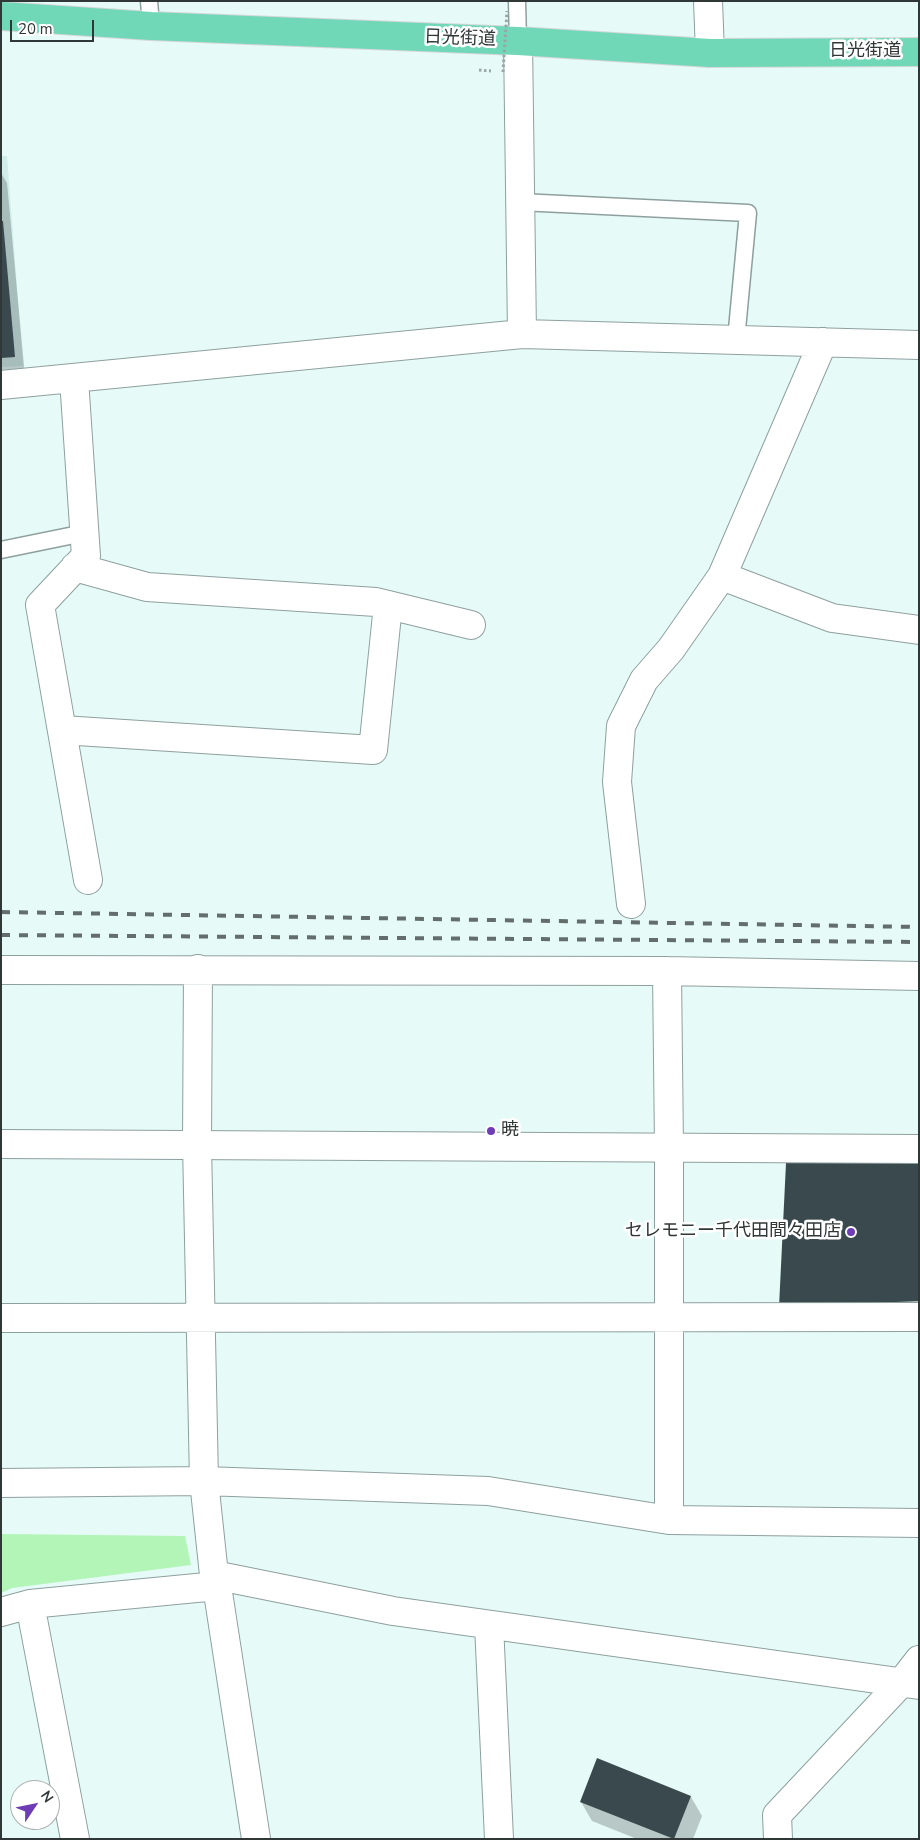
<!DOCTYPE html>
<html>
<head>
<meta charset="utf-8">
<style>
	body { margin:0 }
	#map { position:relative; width:920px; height:1840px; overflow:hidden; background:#e6faf8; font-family:"Nunito Sans",sans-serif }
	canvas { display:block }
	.frame { position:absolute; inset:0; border:2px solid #303837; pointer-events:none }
	.north { position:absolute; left:10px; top:1780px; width:50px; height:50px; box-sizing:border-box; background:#fff; border:1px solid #acafaf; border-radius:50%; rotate:56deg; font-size:14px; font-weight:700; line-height:20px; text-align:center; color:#303837 }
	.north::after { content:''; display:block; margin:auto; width:18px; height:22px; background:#6e3cb4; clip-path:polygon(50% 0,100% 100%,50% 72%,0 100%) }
	.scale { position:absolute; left:10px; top:20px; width:84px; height:22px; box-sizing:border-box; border:2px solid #303837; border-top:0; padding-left:6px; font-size:15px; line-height:18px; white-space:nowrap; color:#303837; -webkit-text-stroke:4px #fff; paint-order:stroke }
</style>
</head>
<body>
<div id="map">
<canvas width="920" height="1840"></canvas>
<div class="frame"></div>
<div class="north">N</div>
<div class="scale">20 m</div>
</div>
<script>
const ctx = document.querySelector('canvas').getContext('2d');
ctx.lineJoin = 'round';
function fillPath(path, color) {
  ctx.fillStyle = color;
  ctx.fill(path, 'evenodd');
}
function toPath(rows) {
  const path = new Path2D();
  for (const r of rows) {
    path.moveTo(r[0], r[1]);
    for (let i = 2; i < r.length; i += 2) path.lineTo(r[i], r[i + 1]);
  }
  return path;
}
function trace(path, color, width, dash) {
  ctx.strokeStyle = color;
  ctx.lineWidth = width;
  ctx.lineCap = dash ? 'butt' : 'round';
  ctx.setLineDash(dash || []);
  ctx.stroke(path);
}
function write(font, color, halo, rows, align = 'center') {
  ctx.font = font + ' "Nunito Sans","Noto Sans JP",sans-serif';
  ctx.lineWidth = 5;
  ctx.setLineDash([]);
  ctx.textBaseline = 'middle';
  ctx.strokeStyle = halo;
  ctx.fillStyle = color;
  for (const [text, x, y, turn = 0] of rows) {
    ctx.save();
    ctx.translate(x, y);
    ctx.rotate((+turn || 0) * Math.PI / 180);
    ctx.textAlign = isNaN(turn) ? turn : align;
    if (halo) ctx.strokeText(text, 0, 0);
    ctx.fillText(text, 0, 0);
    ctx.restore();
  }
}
fillPath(toPath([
	[1,156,7,156,23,366,1,367]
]), '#d1edea');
fillPath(toPath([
	[1,1534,185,1536,191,1565,12,1588,1,1593]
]), '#b2f5b6');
fillPath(toPath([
	[1,173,7,183,25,376,1,378],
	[919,1163,919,1326,795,1331,780,1306],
	[691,1797,702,1816,693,1839,637,1839,592,1821,581,1802]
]), '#0003');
fillPath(toPath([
	[1,221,3,221,15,357,1,358],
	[919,1162,919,1301,779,1307,786,1163],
	[597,1758,691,1796,674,1839,580,1802]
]), '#3a494d');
const service = toPath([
	[149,1,151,26],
	[517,1,518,41],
	[520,202,748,213,736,340],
	[1,550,84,533]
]);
const minor = toPath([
	[708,1,710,53],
	[518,41,522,334],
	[74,379,86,556,40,605,88,880],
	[1,385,522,334,919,345],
	[75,567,147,587,376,602,471,625],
	[722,576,832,618,919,630],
	[62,730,373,750,388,605],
	[631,904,617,782,621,726,644,680,671,649,722,576,823,342],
	[198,969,197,1144,204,1481,214,1575,217,1586,256,1839],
	[1,970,667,971,919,976],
	[667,971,669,1149,669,1520],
	[1,1318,919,1317],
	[1,1483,204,1481,488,1491,669,1520,919,1523],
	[214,1575,393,1611,919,1685],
	[30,1604,75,1839],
	[1,1612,30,1604,217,1586],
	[489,1625,499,1839],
	[778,1839,777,1815,902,1682,919,1660]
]);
const tertiary = toPath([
	[1,1144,919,1149]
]);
const trunk = toPath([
	[1,16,151,26,518,41,710,53,919,52]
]);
trace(service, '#8ea09e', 19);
trace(minor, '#8ea09e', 30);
trace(tertiary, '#8ea09e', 30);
trace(trunk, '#d6d7d7', 30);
trace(toPath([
	[479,70,491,71]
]), '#98a7a6', 3, [2.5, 2.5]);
trace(service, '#fff', 16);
trace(minor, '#fff', 28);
trace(tertiary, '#fff', 28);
trace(trunk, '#70d8b7', 28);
trace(toPath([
	[1,912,919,927],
	[1,935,919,942]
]), '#626d6c', 4, [9, 9]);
trace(toPath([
	[503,72,507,11]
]), '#98a7a6', 3, [2.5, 2.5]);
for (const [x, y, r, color] of [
	[491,1131,5,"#6e3cb4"],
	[851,1232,5,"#6e3cb4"]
]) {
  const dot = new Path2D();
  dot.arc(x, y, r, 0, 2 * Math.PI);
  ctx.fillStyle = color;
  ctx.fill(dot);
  trace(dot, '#fff', 2);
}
write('18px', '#303837', '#fff', [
	["日光街道",460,39,2],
	["日光街道",865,52]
]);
write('18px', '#303837', '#fff', [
	["暁",501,1131],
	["セレモニー千代田間々田店",841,1232,"right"]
], 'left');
</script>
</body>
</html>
